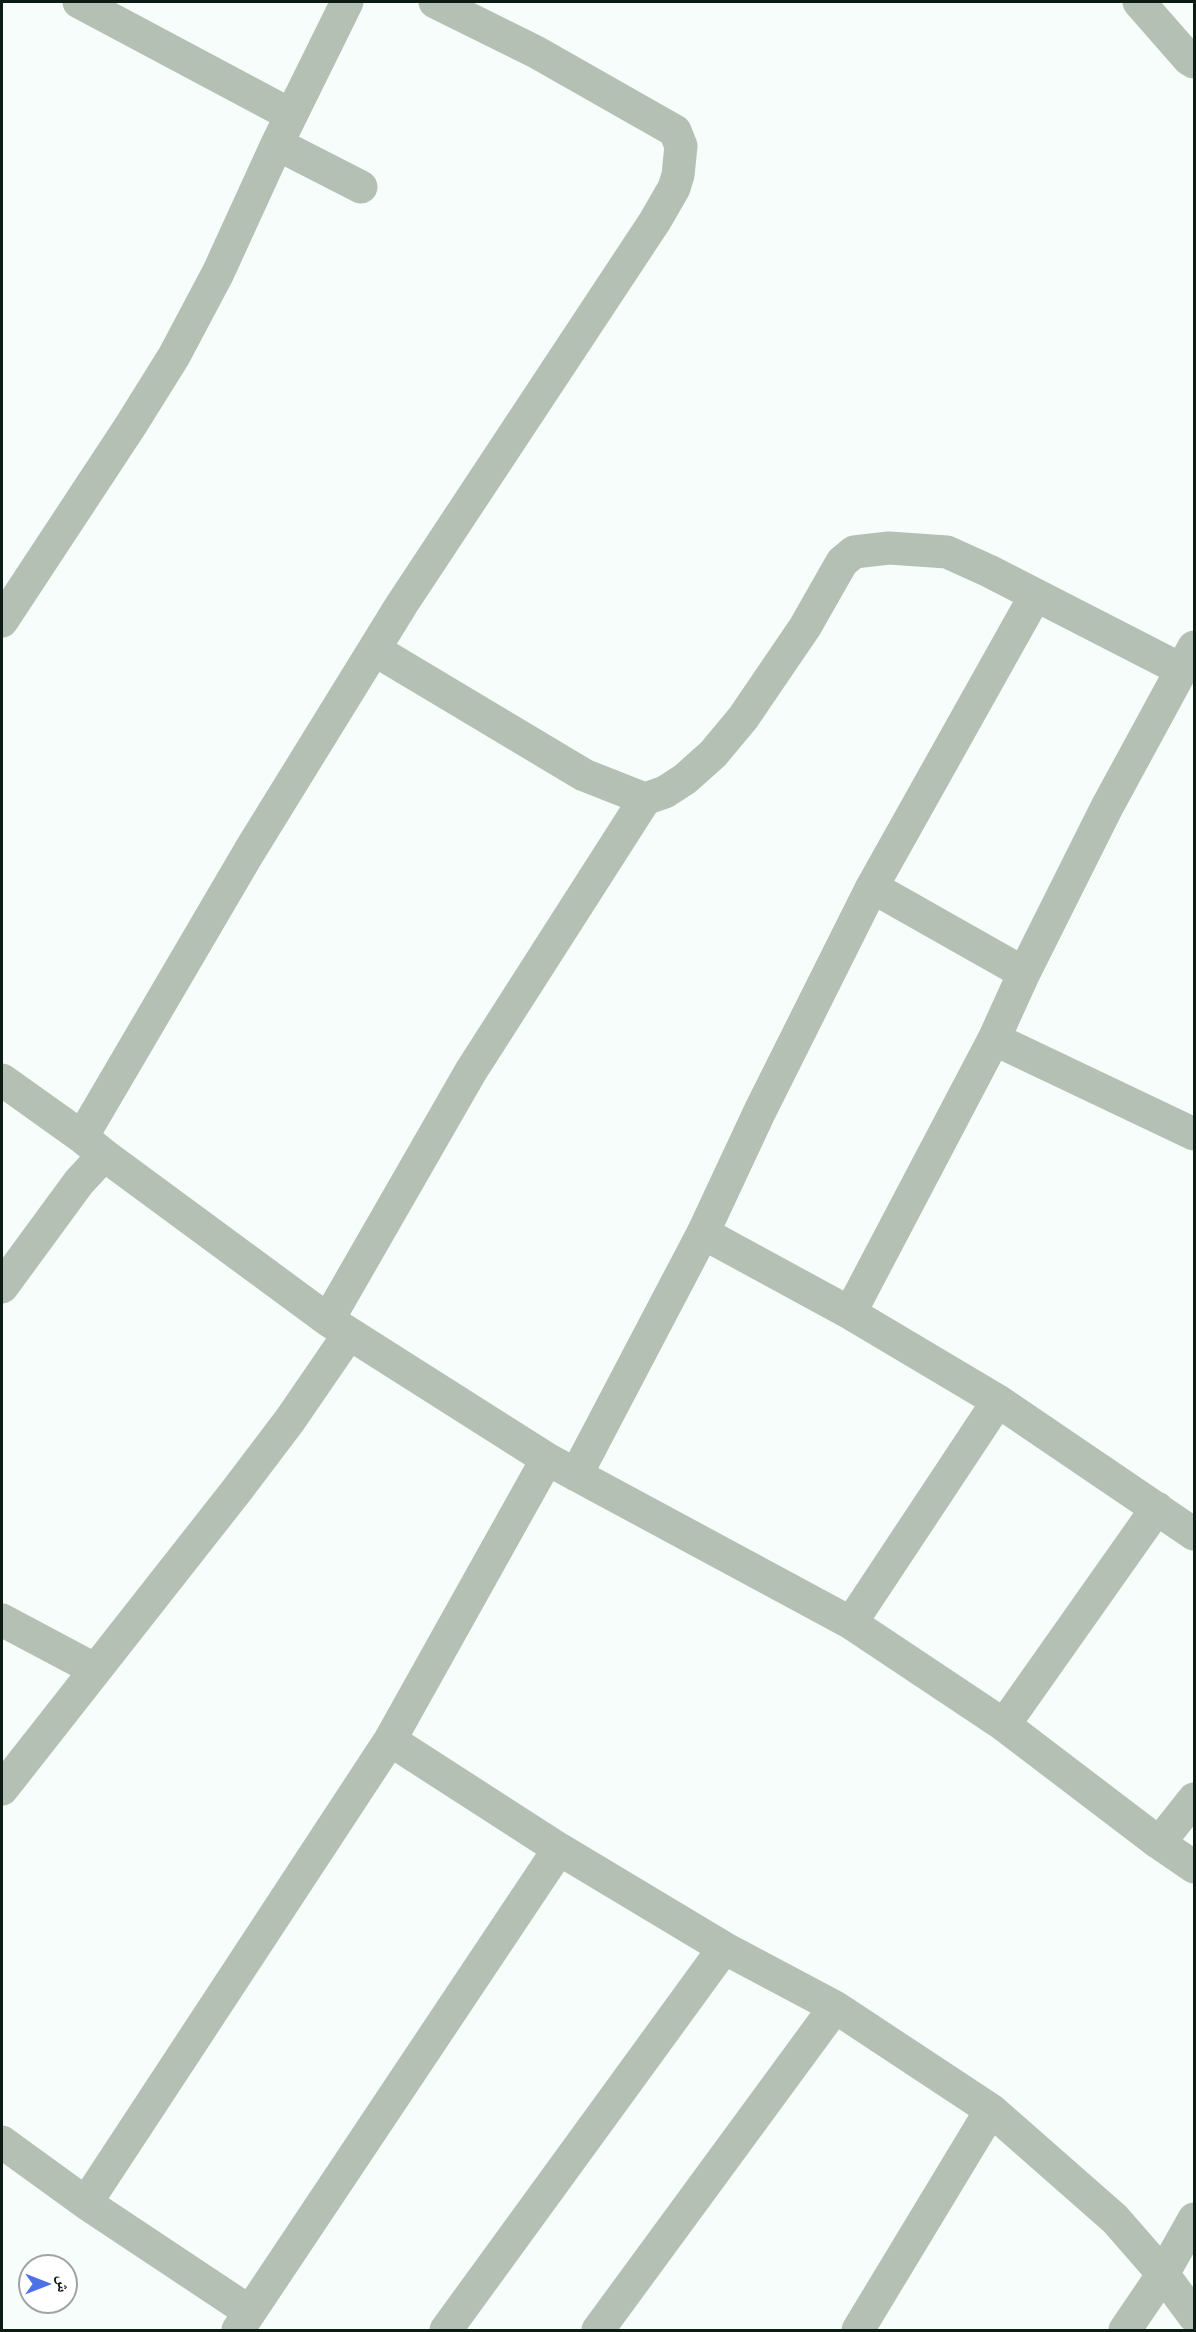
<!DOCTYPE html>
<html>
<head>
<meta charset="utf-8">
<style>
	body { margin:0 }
	#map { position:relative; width:1196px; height:2332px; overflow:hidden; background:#f6fdfa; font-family:Barlow,"Noto Naskh Arabic",sans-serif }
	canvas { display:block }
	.frame { position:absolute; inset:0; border:3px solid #0c1b14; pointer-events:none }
	.north { position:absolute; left:18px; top:2254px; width:60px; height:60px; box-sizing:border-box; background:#fff; border:2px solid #9ea4a1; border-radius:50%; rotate:90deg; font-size:16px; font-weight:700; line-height:24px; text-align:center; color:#0c1b14 }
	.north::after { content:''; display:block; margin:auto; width:21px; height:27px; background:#4d72e6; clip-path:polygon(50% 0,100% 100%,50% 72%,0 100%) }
</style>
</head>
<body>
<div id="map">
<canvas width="1196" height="2332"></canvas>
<div class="frame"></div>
<div class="north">ش</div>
</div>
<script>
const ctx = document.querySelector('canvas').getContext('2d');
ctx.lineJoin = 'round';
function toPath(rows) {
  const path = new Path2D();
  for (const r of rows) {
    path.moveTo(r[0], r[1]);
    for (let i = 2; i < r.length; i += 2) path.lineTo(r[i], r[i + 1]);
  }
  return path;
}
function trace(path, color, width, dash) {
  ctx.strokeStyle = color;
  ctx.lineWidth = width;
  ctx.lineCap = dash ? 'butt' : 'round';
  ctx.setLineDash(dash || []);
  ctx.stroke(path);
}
trace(toPath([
	[79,2,291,115],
	[1139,2,1189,59,1194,62],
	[277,144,361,187],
	[2,621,131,425,174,356,218,273,277,144,347,2],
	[375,650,584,775,645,799,665,792,685,779,713,754,743,718,805,627,842,562,854,552,889,548,947,552,989,571,1182,670],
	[872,887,1024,973],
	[994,1039,1194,1134],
	[2,1080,82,1137,104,1155,328,1320,547,1459,851,1623,1004,1725,1159,1843,1194,1867],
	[82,1137,249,852,402,604,655,221,674,188,678,175,681,146,675,131,536,52,435,2],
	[703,1233,850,1313,998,1401,1194,1534],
	[2,1287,79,1182,104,1155],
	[850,1313,994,1039,1024,973,1107,807,1194,647],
	[328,1320,471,1071,645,799],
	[576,1475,703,1233,760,1111,872,887,1035,596],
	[2,1620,94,1669],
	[851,1623,998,1401],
	[1004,1725,1157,1508],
	[390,1740,559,1849,724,1948,835,2007,991,2110,1115,2219,1163,2274,1194,2316],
	[2,1789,237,1490,290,1420,349,1334],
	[1159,1843,1194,1799],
	[2,2142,86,2203,250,2312],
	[86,2203,390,1740,547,1459],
	[238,2330,559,1849],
	[446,2330,724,1948],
	[598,2330,835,2007],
	[858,2330,991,2110],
	[1125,2330,1163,2274,1194,2219]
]), '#b4c0b4', 33);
</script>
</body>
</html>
